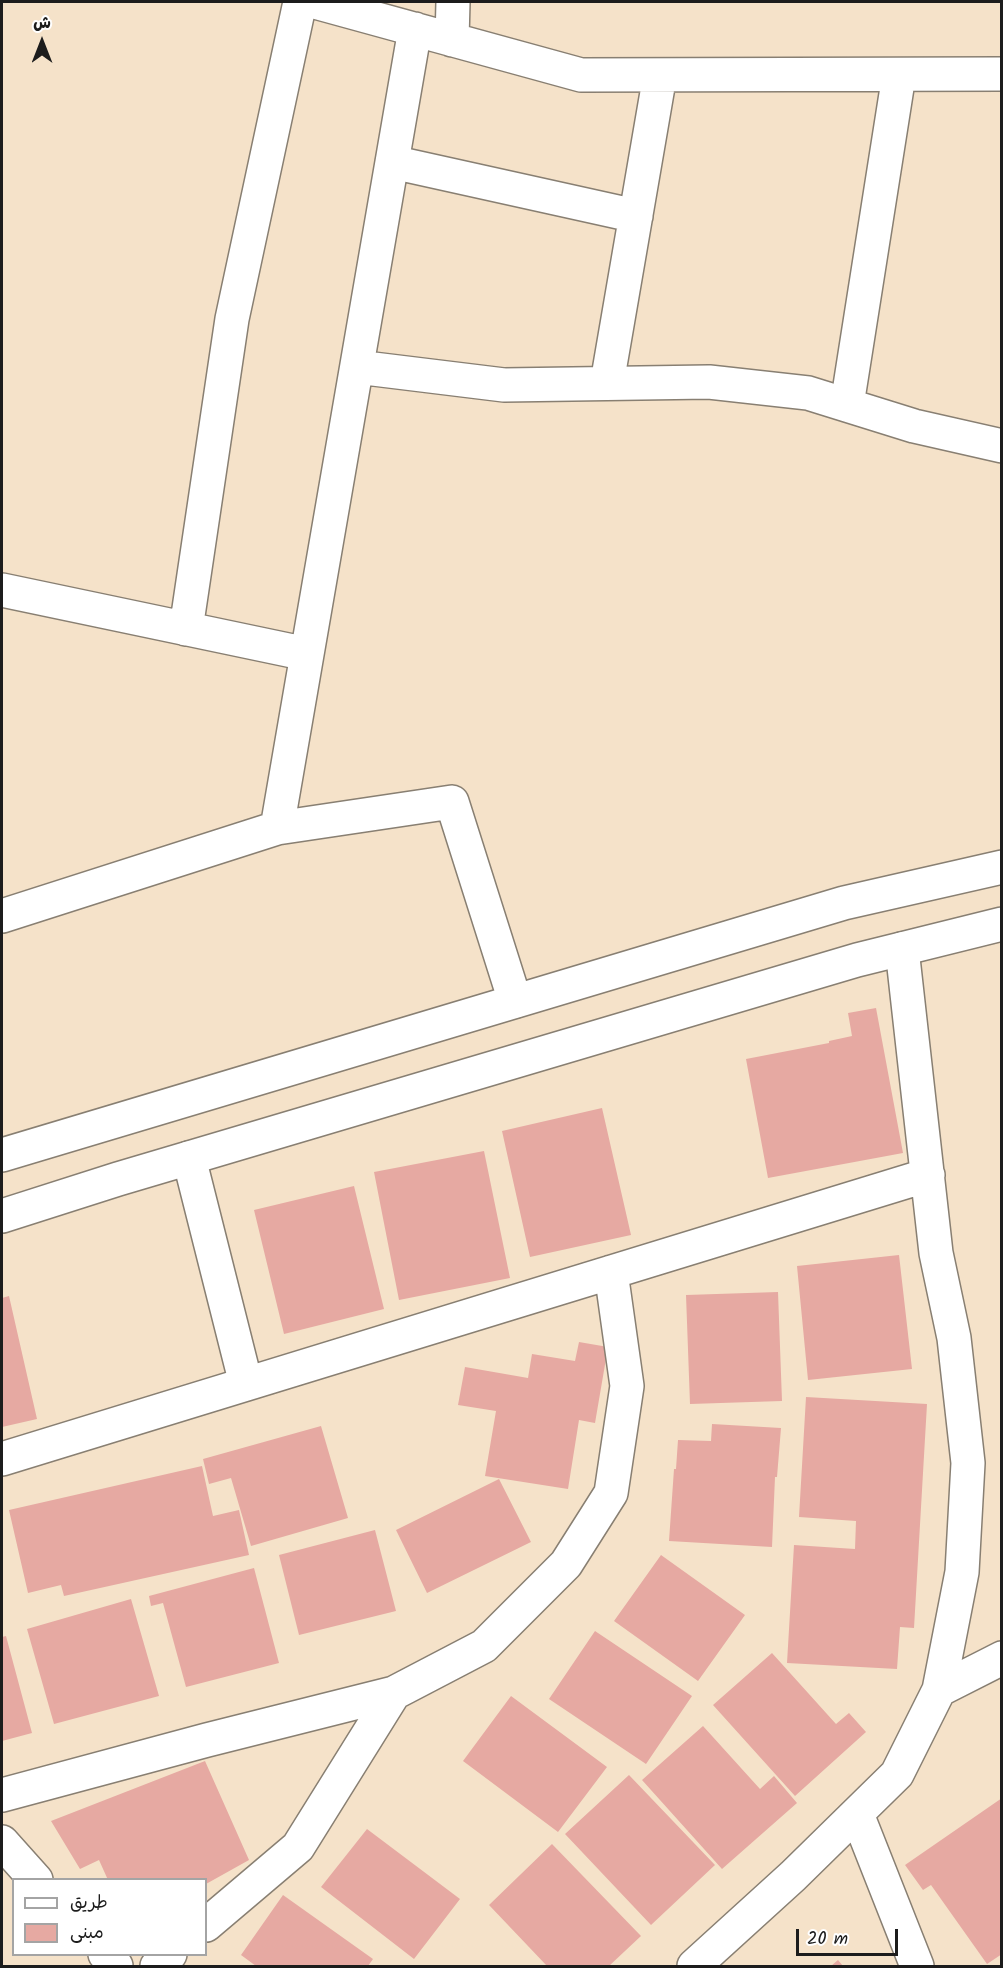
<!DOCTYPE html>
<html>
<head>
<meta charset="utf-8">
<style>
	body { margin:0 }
	#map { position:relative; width:1003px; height:1968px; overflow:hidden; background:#f5e2c9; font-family:Kalam,"Playpen Sans Arabic",sans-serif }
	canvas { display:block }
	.frame { position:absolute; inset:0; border:3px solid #1c1c1c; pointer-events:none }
	.legend { position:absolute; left:12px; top:1878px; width:195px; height:78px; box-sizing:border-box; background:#fff; border:2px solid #a4a4a4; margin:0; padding:8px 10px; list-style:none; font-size:18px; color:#1c1c1c }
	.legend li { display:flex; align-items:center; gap:12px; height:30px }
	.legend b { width:30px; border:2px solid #a4a4a4 }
	.north { position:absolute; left:12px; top:12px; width:60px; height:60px; -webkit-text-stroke:4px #fff; paint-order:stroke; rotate:0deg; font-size:16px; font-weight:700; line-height:24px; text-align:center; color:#1c1c1c }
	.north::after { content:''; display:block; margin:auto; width:21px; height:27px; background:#1c1c1c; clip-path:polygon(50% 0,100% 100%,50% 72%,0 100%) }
	.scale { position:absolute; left:796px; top:1929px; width:102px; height:27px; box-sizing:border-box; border:3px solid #1c1c1c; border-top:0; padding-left:8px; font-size:18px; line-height:21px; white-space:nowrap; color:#1c1c1c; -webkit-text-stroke:4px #fff; paint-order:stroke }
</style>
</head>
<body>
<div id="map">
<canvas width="1003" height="1968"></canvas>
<div class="frame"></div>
<ul class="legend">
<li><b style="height:8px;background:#fff"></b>طريق</li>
<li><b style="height:16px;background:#e6a9a2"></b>مبنى</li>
</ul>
<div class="north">ش</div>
<div class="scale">20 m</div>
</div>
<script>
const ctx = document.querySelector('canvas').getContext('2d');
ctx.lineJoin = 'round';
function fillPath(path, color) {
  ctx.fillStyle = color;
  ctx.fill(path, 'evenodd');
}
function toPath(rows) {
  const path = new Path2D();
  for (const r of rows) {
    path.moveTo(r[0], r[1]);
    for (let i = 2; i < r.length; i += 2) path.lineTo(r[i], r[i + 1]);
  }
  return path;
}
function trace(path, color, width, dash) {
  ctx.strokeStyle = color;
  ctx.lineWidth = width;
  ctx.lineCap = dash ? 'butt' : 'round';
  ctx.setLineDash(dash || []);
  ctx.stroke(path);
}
fillPath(toPath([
	[876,1008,903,1153,768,1178,746,1059,829,1043,829,1041,852,1036,848,1013],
	[602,1108,631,1235,530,1257,502,1131],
	[484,1151,510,1278,399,1300,374,1172],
	[354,1186,384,1309,284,1334,254,1210],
	[899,1255,912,1369,808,1380,797,1266],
	[778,1292,782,1401,690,1404,686,1295],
	[9,1296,37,1419,2,1427,2,1298],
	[579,1342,608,1347,595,1423,579,1420,568,1489,485,1476,496,1411,458,1405,465,1367,528,1378,532,1354,575,1361],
	[806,1397,927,1404,914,1628,900,1627,897,1669,787,1663,794,1545,855,1549,856,1521,799,1517],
	[712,1424,781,1428,777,1477,775,1477,772,1547,669,1541,674,1469,676,1469,678,1440,711,1441],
	[321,1426,348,1518,251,1546,231,1478,209,1484,203,1459],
	[202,1466,213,1516,239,1510,249,1555,64,1596,61,1585,28,1593,9,1510],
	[499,1479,531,1542,427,1593,396,1530],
	[375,1530,396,1611,299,1635,279,1555],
	[661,1555,745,1615,698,1681,614,1621],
	[254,1568,279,1663,186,1687,163,1603,151,1606,149,1596],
	[131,1599,159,1696,54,1724,27,1629],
	[595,1631,692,1696,646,1764,549,1699],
	[6,1636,32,1733,2,1741,2,1637],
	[772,1653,836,1724,849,1713,866,1732,795,1796,713,1705],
	[511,1696,607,1767,558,1832,463,1761],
	[703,1726,760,1789,774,1776,797,1803,722,1869,642,1780],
	[205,1761,249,1860,206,1884,206,1880,108,1880,99,1860,80,1869,51,1821],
	[629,1775,715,1865,651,1925,565,1834],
	[1002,1798,1002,1954,987,1964,931,1885,923,1890,905,1865],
	[367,1829,460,1899,414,1959,321,1887],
	[552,1844,641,1936,609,1966,547,1966,489,1905],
	[283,1895,373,1959,368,1966,256,1966,241,1955],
	[838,1960,843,1966,831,1966]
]), '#e6a9a2');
const minor = toPath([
	[315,2,581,75,1002,74],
	[452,40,453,2],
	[392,162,636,216],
	[357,367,504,385,709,382,808,393,914,426,1002,446],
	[607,383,660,75],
	[847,405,899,75],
	[2,590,307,654],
	[186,629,232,319,300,2],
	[277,828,415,29],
	[2,916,277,828,452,802,515,1001],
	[189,1158,246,1384],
	[2,1459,928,1175],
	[939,1690,1002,1658],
	[2,1795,207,1740,394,1693,484,1646,566,1564,611,1493,627,1386,611,1272],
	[857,1814,917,1966],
	[2,1842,36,1880],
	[206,1925,298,1847,394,1693],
	[105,1954,116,1966],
	[157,1966,170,1954],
	[694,1966,793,1876,897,1774,939,1690,962,1572,968,1463,954,1338,936,1253,902,949]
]);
const major = toPath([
	[2,1155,844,903,1002,867],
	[2,1216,118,1179,857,960,1002,924]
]);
trace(minor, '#887f72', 36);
trace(major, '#887f72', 36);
trace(minor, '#fff', 33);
trace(major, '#fff', 33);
</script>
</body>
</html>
